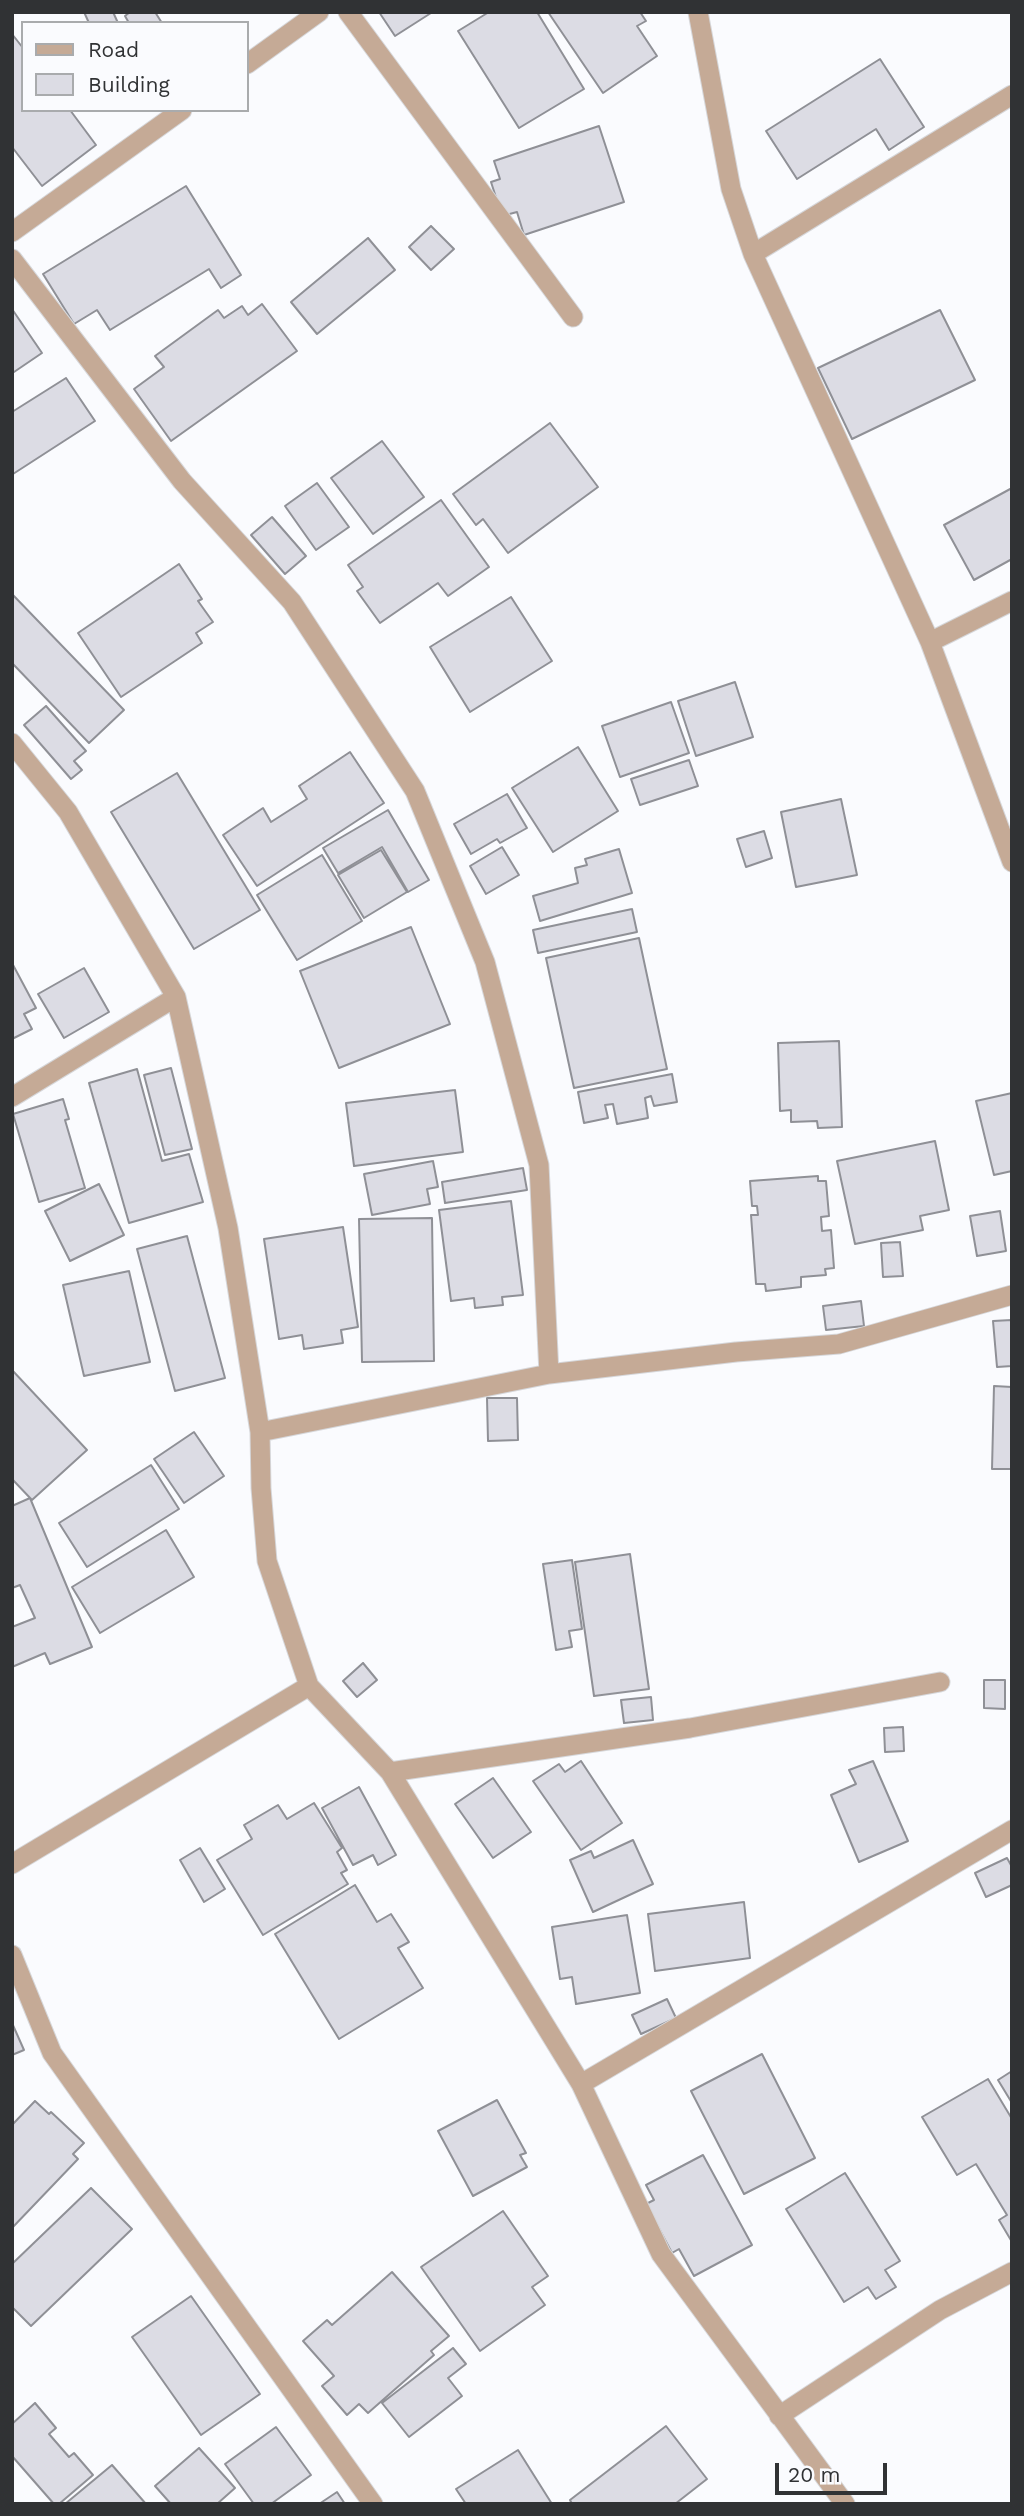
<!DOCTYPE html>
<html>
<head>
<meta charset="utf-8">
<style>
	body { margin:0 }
	#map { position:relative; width:1024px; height:2516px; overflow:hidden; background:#fafbfe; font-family:"Work Sans",sans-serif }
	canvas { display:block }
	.frame { position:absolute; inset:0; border:14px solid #303234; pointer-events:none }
	.legend { position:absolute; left:21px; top:21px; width:228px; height:91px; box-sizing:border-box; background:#fafbfe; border:2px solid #a9abad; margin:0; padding:9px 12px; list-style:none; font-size:21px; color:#303234 }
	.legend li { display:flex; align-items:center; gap:14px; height:35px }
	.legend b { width:35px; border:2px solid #a9abad }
	.scale { position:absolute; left:775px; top:2463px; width:112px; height:32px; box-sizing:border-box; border:4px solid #303234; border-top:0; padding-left:9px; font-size:21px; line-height:24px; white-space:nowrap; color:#303234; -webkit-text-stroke:5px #fafbfe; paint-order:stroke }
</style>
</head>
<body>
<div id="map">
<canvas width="1024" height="2516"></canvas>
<div class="frame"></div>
<ul class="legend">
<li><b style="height:9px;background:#c5aa96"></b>Road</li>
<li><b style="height:19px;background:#dcdce4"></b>Building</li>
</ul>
<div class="scale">20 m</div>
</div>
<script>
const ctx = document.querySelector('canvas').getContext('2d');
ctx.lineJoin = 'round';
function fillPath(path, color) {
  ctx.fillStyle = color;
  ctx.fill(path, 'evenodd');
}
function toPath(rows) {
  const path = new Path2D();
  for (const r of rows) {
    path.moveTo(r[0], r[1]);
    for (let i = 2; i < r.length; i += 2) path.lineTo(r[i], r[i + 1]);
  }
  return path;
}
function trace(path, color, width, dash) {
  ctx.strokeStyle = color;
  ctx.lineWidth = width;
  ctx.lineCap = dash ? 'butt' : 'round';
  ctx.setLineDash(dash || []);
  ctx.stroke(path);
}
const building = toPath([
	[84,12,113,12,118,23,89,23,84,12],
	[130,12,155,12,162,23,129,23,125,16,130,12],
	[379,12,431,12,431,13,395,36,379,12],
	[489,12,537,12,584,89,519,128,458,31,489,12],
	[548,12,640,12,646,21,637,26,657,56,603,93,548,12],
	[12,34,23,48,23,110,70,110,96,145,42,186,12,147,12,34],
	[880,59,924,127,889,150,876,129,797,179,766,131,880,59],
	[599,126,624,202,524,235,517,212,502,216,491,182,500,179,494,161,599,126],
	[186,186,241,275,221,288,209,269,110,330,97,310,74,324,43,274,186,186],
	[431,226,454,249,431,270,409,247,431,226],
	[368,238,395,270,317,334,291,302,368,238],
	[262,304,297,351,171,441,134,389,164,367,155,356,218,310,224,318,242,306,248,315,262,304],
	[12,309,42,353,14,372,12,370,12,309],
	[940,310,975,380,852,439,818,368,940,310],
	[66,378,95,421,13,474,12,412,66,378],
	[550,423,598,487,508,553,483,519,476,525,453,494,550,423],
	[382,441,424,497,373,534,331,478,382,441],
	[317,483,349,527,316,550,285,506,317,483],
	[1012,488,1012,559,974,580,944,525,1012,488],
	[441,500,489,567,448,596,438,583,380,623,357,591,363,587,348,565,441,500],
	[272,517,306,556,285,574,251,535,272,517],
	[179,564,202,599,198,601,213,622,196,633,202,643,121,697,78,633,179,564],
	[12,594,124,710,89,743,12,663,12,594],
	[511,597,552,661,470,712,430,647,511,597],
	[735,682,753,737,696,756,678,701,735,682],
	[671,702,689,753,620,777,602,726,671,702],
	[46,706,86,751,74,761,82,770,71,779,24,725,46,706],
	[578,747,618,811,553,852,512,788,578,747],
	[350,752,384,803,257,886,223,835,263,808,271,822,307,799,299,786,350,752],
	[689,760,698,786,640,805,631,779,689,760],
	[177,773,260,910,194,949,111,812,177,773],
	[507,794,527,828,500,843,497,839,471,854,454,824,507,794],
	[841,799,857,875,796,887,781,812,841,799],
	[388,810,429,880,408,892,382,847,338,873,323,848,388,810],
	[764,831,772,858,746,867,737,839,764,831],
	[502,847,519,875,486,894,470,866,502,847],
	[619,849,632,893,540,921,533,896,578,883,575,868,587,865,585,859,619,849],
	[381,850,407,892,364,918,338,875,381,850],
	[322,855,362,921,297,960,257,895,322,855],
	[632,909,637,932,538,953,533,930,632,909],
	[411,927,450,1024,339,1068,300,971,411,927],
	[639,938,667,1069,574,1088,546,958,639,938],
	[12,963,36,1008,24,1014,32,1029,12,1039,12,963],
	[84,968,109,1012,64,1038,38,994,84,968],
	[839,1041,842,1127,818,1128,817,1121,791,1122,791,1110,780,1111,778,1043,839,1041],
	[171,1068,192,1149,165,1155,144,1075,171,1068],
	[137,1069,162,1161,189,1154,203,1202,129,1223,89,1083,137,1069],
	[672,1074,677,1102,654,1106,651,1096,645,1098,648,1118,617,1124,613,1104,605,1105,608,1118,584,1123,578,1092,672,1074],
	[455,1090,463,1152,354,1166,346,1103,455,1090],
	[1012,1093,1012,1171,994,1175,976,1101,1012,1093],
	[63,1099,69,1119,65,1120,85,1188,39,1202,13,1114,63,1099],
	[935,1141,949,1210,920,1216,923,1230,855,1244,837,1161,935,1141],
	[433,1161,438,1187,427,1189,430,1204,372,1215,364,1174,433,1161],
	[523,1168,527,1190,445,1203,442,1182,523,1168],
	[818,1176,818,1181,826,1181,829,1216,821,1217,822,1231,831,1230,834,1268,825,1269,826,1275,801,1277,801,1287,766,1291,765,1284,756,1284,751,1215,758,1215,757,1206,752,1206,750,1181,818,1176],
	[99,1184,124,1235,70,1261,45,1211,99,1184],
	[511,1201,523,1295,502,1297,503,1305,475,1308,474,1298,451,1301,439,1210,511,1201],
	[1000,1211,1006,1251,977,1256,970,1216,1000,1211],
	[432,1218,434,1361,362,1362,359,1219,432,1218],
	[343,1227,358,1327,341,1330,343,1343,304,1349,302,1335,279,1339,264,1239,343,1227],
	[187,1236,225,1378,175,1391,137,1249,187,1236],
	[900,1242,903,1276,883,1277,881,1243,900,1242],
	[129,1271,150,1362,84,1376,63,1285,129,1271],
	[861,1301,864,1326,826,1330,823,1306,861,1301],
	[1012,1320,1012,1366,997,1367,993,1321,1012,1320],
	[12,1370,87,1450,32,1500,12,1479,12,1370],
	[994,1386,1012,1387,1012,1469,992,1469,994,1386],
	[487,1398,517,1398,518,1440,488,1441,487,1398],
	[194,1432,224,1476,184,1503,154,1459,194,1432],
	[151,1465,179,1509,87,1567,59,1523,151,1465],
	[30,1498,92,1647,50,1664,45,1653,12,1667,12,1627,35,1618,20,1585,12,1588,12,1506,30,1498],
	[166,1530,194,1577,100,1633,72,1587,166,1530],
	[630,1554,649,1689,594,1696,575,1562,630,1554],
	[572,1560,582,1629,569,1631,572,1647,556,1650,543,1564,572,1560],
	[363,1663,377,1680,357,1697,343,1681,363,1663],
	[984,1680,1005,1680,1005,1709,984,1708,984,1680],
	[651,1697,653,1720,624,1723,621,1700,651,1697],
	[903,1727,904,1751,885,1752,884,1728,903,1727],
	[581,1761,622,1823,581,1850,533,1781,559,1764,565,1772,581,1761],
	[873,1761,908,1841,859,1862,831,1795,856,1784,849,1770,873,1761],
	[493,1778,531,1832,493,1858,455,1804,493,1778],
	[359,1787,396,1855,378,1865,373,1855,353,1865,322,1808,359,1787],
	[314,1803,342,1848,337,1852,347,1870,341,1873,348,1884,263,1935,217,1860,252,1839,244,1825,278,1805,287,1819,314,1803],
	[633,1840,653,1884,593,1912,570,1860,591,1851,594,1858,633,1840],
	[200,1848,225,1889,204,1902,180,1860,200,1848],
	[1007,1858,1012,1867,1012,1885,986,1897,975,1873,1007,1858],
	[355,1885,377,1922,391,1914,409,1942,398,1948,423,1988,339,2039,275,1934,355,1885],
	[744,1902,750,1958,655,1971,648,1914,744,1902],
	[627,1915,640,1993,576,2004,572,1977,560,1979,552,1927,627,1915],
	[667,1999,676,2018,641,2034,632,2015,667,1999],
	[12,2023,24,2050,12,2055,12,2023],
	[762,2054,815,2158,744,2194,691,2091,762,2054],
	[1012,2071,1012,2103,998,2080,1012,2071],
	[988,2079,1012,2119,1012,2242,999,2220,1007,2215,976,2164,957,2175,922,2117,988,2079],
	[497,2100,526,2153,520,2155,527,2167,473,2196,438,2131,497,2100],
	[35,2101,49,2114,51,2112,84,2143,73,2154,78,2159,12,2228,12,2125,35,2101],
	[703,2155,752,2245,694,2276,679,2249,672,2253,646,2204,654,2200,646,2185,703,2155],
	[845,2173,900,2261,885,2270,896,2287,876,2299,868,2287,844,2302,786,2209,845,2173],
	[91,2188,132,2229,31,2326,12,2307,12,2264,91,2188],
	[503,2211,548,2276,532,2287,545,2305,480,2351,421,2267,503,2211],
	[392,2272,449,2336,431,2351,434,2355,368,2413,359,2404,347,2415,322,2386,334,2376,303,2341,327,2320,332,2325,392,2272],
	[191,2296,260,2394,201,2435,132,2337,191,2296],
	[453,2348,466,2364,448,2378,462,2396,409,2437,382,2403,453,2348],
	[35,2403,56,2428,49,2434,69,2457,74,2453,93,2475,59,2504,54,2504,12,2456,12,2424,35,2403],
	[666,2426,707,2479,675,2504,572,2504,570,2500,666,2426],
	[276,2427,311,2475,271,2504,254,2504,225,2464,276,2427],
	[199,2448,235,2488,217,2504,171,2504,155,2486,199,2448],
	[518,2450,552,2504,466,2504,456,2489,518,2450],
	[112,2465,146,2504,65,2504,112,2465],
	[337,2492,345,2504,319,2504,337,2492]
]);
fillPath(building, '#dcdce4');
trace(building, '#8f9096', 2);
const minor = toPath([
	[348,12,573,317],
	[698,12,731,189,753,254,930,642,1012,862],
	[247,64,319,12],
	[12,232,182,110],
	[753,254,1012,95],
	[12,259,182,481,292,602,415,791,485,962,539,1165,549,1374],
	[930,642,1012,601],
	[12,743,68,812,176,997,228,1228,260,1432,261,1488,267,1561,309,1686,390,1772,581,2084,661,2254,845,2504],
	[12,1097,176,997],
	[260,1432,549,1374,736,1352,839,1344,1012,1295],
	[390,1772,690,1728,940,1682],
	[12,1864,309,1686],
	[12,1955,52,2053,373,2504],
	[581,2084,1012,1830],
	[779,2416,940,2310,1012,2272]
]);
trace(minor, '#d6d7da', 21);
trace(minor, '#c5aa96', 19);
</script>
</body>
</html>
